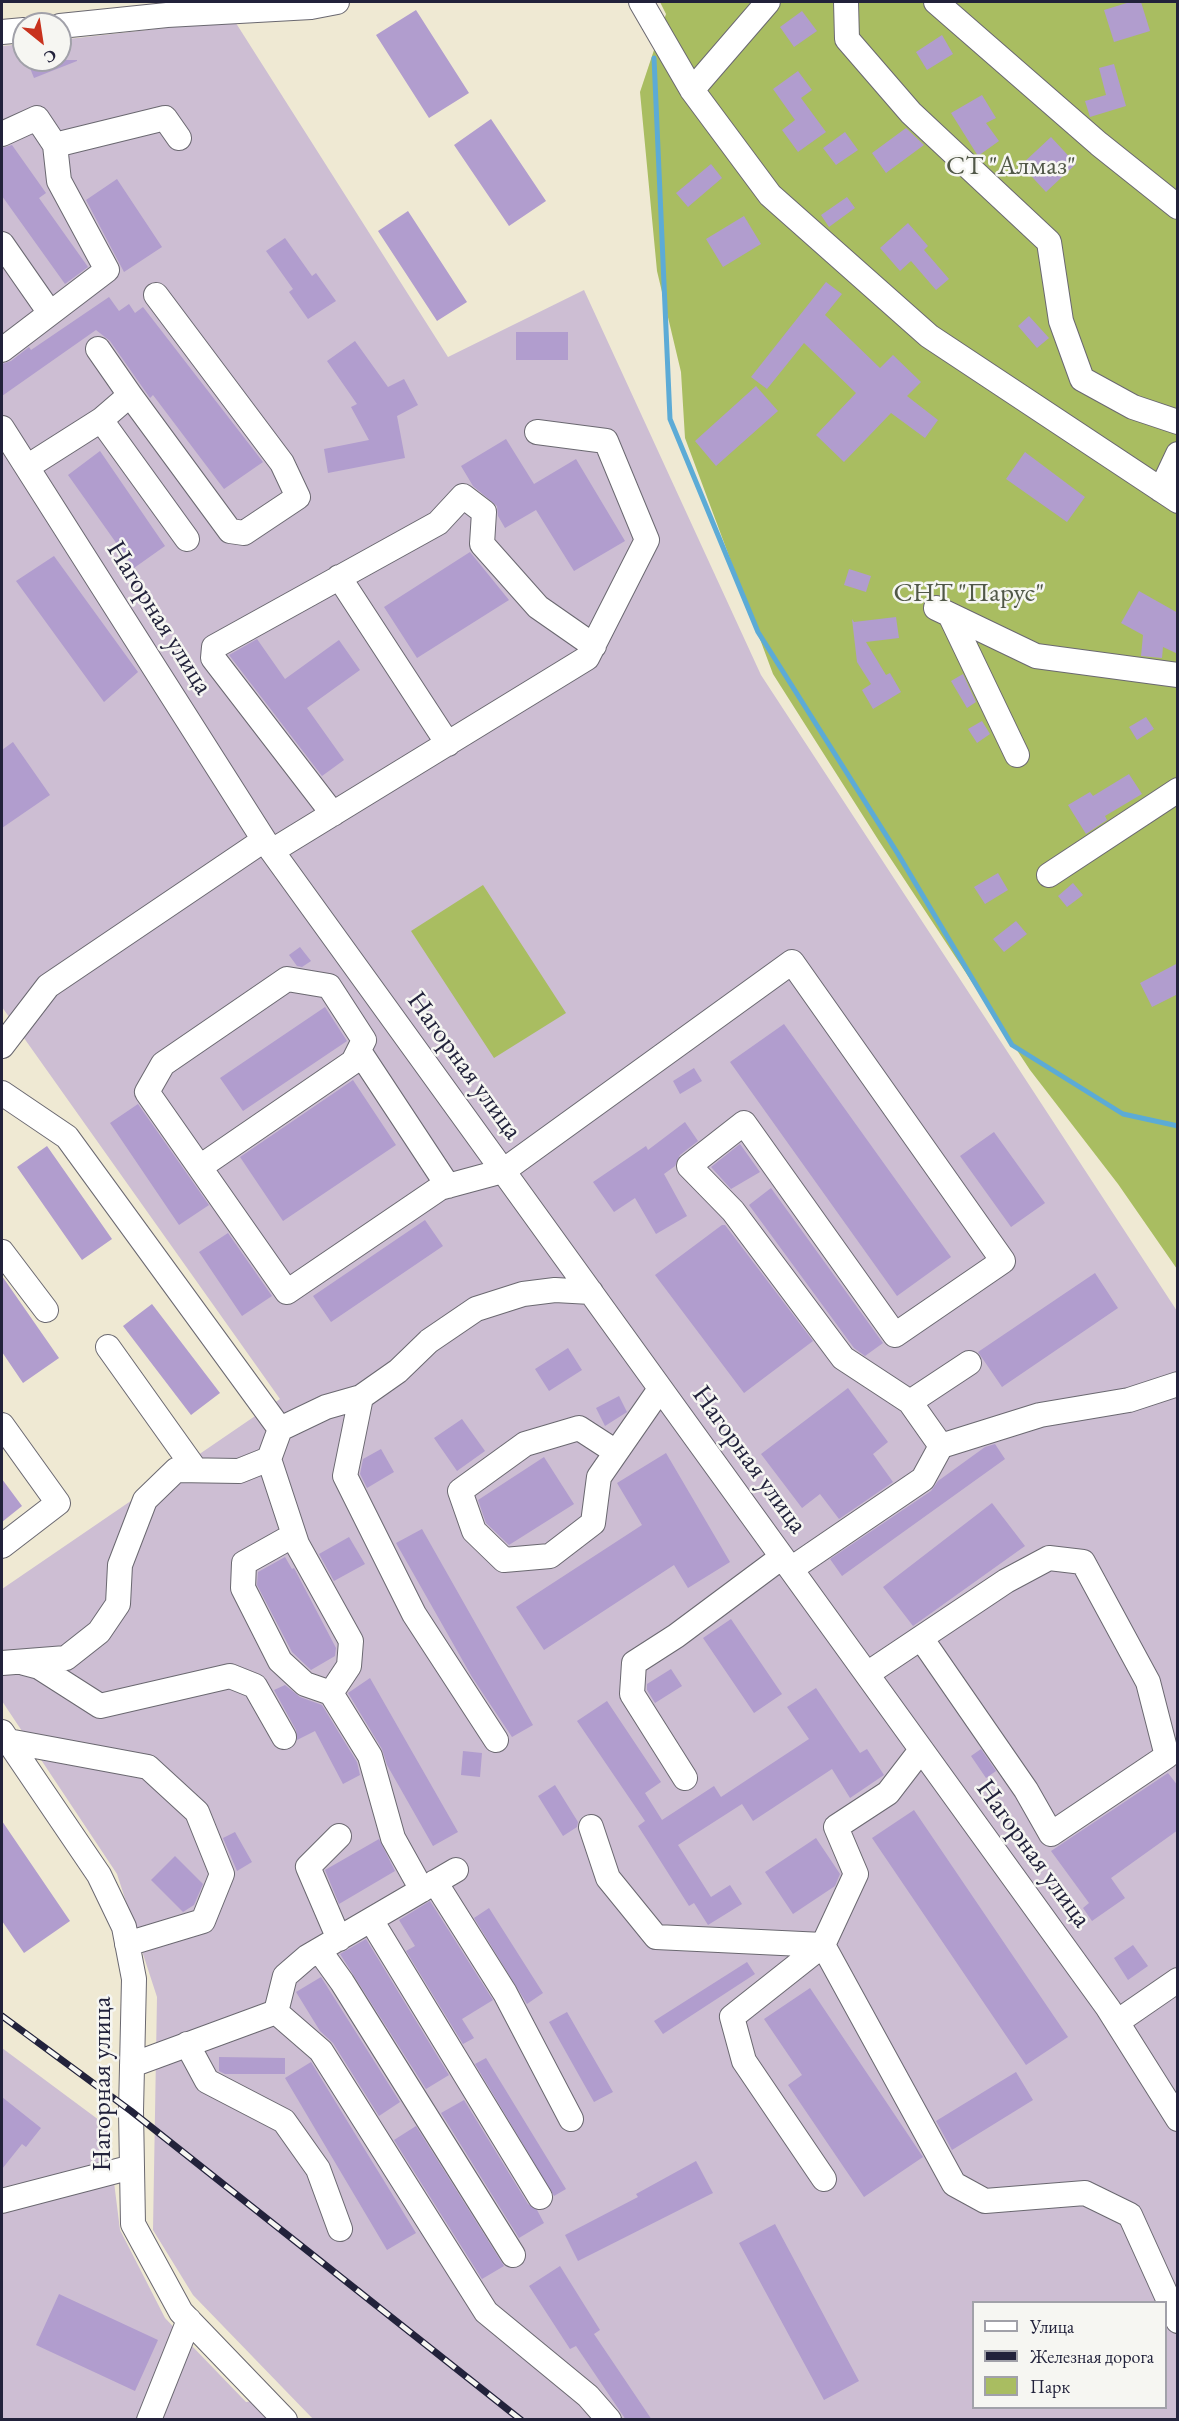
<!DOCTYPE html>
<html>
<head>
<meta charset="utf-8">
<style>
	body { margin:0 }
	#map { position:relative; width:1179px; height:2421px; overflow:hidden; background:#efe9d3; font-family:"EB Garamond",serif }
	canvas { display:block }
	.frame { position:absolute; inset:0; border:3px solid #22223b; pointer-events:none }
	.legend { position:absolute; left:972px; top:2301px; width:195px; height:108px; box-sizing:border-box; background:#f6f6f2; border:2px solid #a1a1a9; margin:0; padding:8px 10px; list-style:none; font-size:18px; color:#22223b }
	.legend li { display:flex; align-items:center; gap:12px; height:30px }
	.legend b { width:30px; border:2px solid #a1a1a9 }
	.north { position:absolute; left:12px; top:12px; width:60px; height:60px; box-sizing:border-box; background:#f6f6f2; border:2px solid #a1a1a9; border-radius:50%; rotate:150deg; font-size:16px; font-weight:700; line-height:24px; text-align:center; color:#22223b }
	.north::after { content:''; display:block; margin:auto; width:21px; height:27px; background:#c8321e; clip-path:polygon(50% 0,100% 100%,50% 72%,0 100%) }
</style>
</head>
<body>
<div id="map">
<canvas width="1179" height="2421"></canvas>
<div class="frame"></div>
<ul class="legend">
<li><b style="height:8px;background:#fff"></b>Улица</li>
<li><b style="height:8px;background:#22223b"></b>Железная дорога</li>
<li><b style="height:16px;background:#a9bd61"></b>Парк</li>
</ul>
<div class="north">С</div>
</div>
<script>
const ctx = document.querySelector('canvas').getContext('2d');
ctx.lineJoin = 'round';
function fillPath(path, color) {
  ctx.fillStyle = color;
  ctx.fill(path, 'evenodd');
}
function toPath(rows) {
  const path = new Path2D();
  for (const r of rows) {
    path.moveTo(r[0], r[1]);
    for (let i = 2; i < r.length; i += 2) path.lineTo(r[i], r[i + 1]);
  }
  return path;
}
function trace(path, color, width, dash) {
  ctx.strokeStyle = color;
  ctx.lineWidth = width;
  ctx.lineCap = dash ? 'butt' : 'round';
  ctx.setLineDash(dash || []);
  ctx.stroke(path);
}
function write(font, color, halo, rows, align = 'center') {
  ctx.font = font + ' "EB Garamond",serif';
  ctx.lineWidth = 5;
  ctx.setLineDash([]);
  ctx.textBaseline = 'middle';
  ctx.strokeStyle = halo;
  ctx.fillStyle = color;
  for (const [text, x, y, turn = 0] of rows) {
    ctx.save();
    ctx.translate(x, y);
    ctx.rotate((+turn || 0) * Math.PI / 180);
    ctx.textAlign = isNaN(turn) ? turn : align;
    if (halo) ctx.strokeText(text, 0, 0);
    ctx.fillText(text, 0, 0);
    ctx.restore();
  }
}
fillPath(toPath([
	[234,20,448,357,584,290,761,675,1177,1311,1177,2419,313,2419,193,2295,153,2230,157,1997,117,1874,2,1701,2,1589,280,1399,2,1007,2,46,24,44,24,60,60,60,60,40],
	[974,2302,1166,2302,1166,2408,974,2408],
	[2,2048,107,2126,120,2230,165,2318,246,2402,253,2401,270,2419,2,2419]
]), '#cdbed3');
fillPath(toPath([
	[660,2,1177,2,1177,1269,1118,1184,1030,1070,879,841,773,674,685,438,681,372,657,271,640,92,666,14],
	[483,885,566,1013,494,1058,411,931]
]), '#a9bd61');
trace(toPath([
	[654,58,670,419,758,632,898,854,1012,1045,1123,1114,1178,1126]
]), '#5cabd6', 5);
fillPath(toPath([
	[1130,2,1141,2,1150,31,1114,42,1104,10],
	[416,10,469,93,429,118,376,35],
	[802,11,817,31,794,47,780,27],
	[942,35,953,54,927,70,916,52],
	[36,60,77,60,77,61,34,78,28,63],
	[1114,64,1126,106,1090,117,1085,101,1106,95,1099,68],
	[798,71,812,90,801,98,826,132,798,152,782,130,795,120,773,89],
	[982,95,996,118,986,123,999,141,978,156,951,113],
	[491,119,546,201,509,226,454,145],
	[906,128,924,145,886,173,872,153],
	[845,132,858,150,836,165,823,148],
	[1051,137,1076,164,1046,192,1021,165],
	[12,145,46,193,39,198,88,267,65,284,2,196,2,148],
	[711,164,722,178,688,207,676,193],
	[117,179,162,247,124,272,86,200],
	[847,197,855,208,829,227,821,215],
	[408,211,467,302,437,321,378,231],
	[744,216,761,244,723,267,706,239],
	[908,223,928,246,924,250,949,279,936,290,911,261,900,271,880,248],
	[285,238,312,276,316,273,336,301,308,319,289,292,293,289,266,251],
	[826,282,842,294,825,315,880,368,893,355,921,382,907,396,938,420,925,438,891,413,844,462,816,435,856,393,804,343,767,389,751,377],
	[109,297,119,311,129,304,135,313,143,307,263,462,224,489,153,395,150,398,110,341,96,330,2,396,2,364,11,361,29,347,31,350],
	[1029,316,1049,338,1037,348,1018,326],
	[516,332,568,332,568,360,516,360],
	[355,341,388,387,404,379,418,405,397,416,405,458,328,473,324,449,369,440,351,407,357,404,327,361],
	[756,386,778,411,716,466,695,441],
	[506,439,534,484,576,459,625,541,574,571,536,510,505,528,498,516,497,506,473,486,461,466],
	[100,451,165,546,134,568,68,475],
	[1025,452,1085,497,1067,522,1006,479],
	[470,552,509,600,417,658,384,607],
	[54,556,138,672,104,702,16,581],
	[849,569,871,576,866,592,844,585],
	[1139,591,1178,613,1178,654,1163,647,1162,658,1141,656,1143,635,1121,623],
	[896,617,899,638,866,642,886,675,890,673,901,692,873,709,862,690,871,684,857,662,852,619,854,622],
	[257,639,285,679,339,640,360,670,307,708,344,760,322,776,229,655],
	[963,674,976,702,967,708,951,681],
	[1146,717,1154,729,1137,740,1129,727],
	[982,721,990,734,977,743,968,729],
	[13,742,50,795,2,828,2,750],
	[1129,774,1142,794,1105,816,1107,820,1086,834,1068,805,1090,792,1093,796],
	[998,873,1008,890,985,904,974,887],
	[1073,883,1083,895,1067,907,1058,896],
	[1016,921,1027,934,1004,952,993,939],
	[300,947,311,961,302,967,297,966,289,955],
	[1178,963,1178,994,1152,1007,1140,983],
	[325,1007,347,1041,243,1111,220,1078],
	[784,1024,951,1257,897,1296,730,1062],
	[694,1068,702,1081,680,1094,673,1081],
	[353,1080,396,1145,283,1221,240,1157],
	[138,1104,209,1205,179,1225,110,1123],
	[685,1122,698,1141,680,1155,675,1166,664,1174,687,1216,656,1234,635,1198,614,1212,593,1182,646,1146,648,1150],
	[994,1132,1045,1203,1011,1227,960,1156],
	[740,1144,760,1172,731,1189,711,1167],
	[47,1146,112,1239,82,1260,17,1167],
	[771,1188,883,1343,865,1356,854,1348,749,1205],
	[425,1220,443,1246,331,1322,313,1296],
	[722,1225,725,1225,813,1341,744,1393,655,1275],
	[228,1233,272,1296,242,1316,199,1252],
	[1095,1273,1118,1308,1002,1387,978,1352],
	[2,1276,59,1358,23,1383,2,1352],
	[152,1304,220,1393,191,1415,123,1326],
	[568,1348,582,1370,549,1391,535,1369],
	[848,1388,888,1442,873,1454,893,1482,839,1519,820,1494,802,1508,761,1454],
	[619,1396,627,1412,605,1426,596,1408],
	[462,1419,485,1451,457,1471,434,1438],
	[995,1444,1005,1459,842,1576,830,1559,931,1491,938,1481,985,1447],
	[381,1449,394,1472,367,1488,360,1474,363,1459],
	[666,1453,730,1562,688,1588,674,1565,544,1650,516,1607,642,1525,617,1483],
	[544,1457,574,1504,509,1545,486,1523,478,1500],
	[2,1479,22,1506,2,1522],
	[992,1503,1025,1546,913,1626,883,1587],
	[422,1529,533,1725,512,1737,472,1677,396,1543],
	[349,1537,365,1564,334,1581,319,1554],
	[285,1557,292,1569,294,1568,336,1648,335,1656,311,1670,292,1652,257,1585,258,1572],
	[731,1619,782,1694,754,1713,703,1638],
	[671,1669,682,1686,655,1703,647,1690,647,1684],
	[370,1678,458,1832,433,1846,387,1765,382,1749,348,1693],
	[285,1685,300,1697,322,1705,357,1762,360,1775,343,1784,315,1731,297,1740,296,1730,274,1690],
	[816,1688,860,1753,867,1749,884,1775,850,1798,832,1769,753,1821,742,1804,678,1845,711,1897,730,1885,742,1904,708,1925,694,1903,689,1906,649,1843,638,1826,645,1821,577,1721,607,1701,661,1782,645,1793,662,1820,714,1786,721,1797,809,1739,787,1707],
	[981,1749,996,1771,986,1778,971,1756],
	[463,1751,482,1753,480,1777,461,1775],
	[1168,1773,1178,1786,1178,1830,1111,1878,1125,1898,1092,1921,1083,1908,1089,1903,1051,1851],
	[555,1785,578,1822,577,1827,563,1836,538,1796],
	[914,1810,1068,2037,1026,2065,872,1838],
	[2,1821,70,1921,24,1953,2,1921],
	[235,1832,252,1862,237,1871,223,1838],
	[816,1838,840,1874,835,1886,793,1914,765,1872],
	[379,1839,395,1871,339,1904,325,1870],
	[175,1856,203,1884,194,1905,183,1912,151,1880],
	[430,1901,493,2000,462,2019,474,2038,463,2044,406,1951,415,1946,399,1920],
	[489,1908,543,1993,527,2004,474,1918],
	[366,1939,449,2075,426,2089,340,1954],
	[1133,1945,1148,1966,1128,1980,1114,1958],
	[747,1962,755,1974,663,2034,654,2021],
	[321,1977,400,2102,379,2116,333,2043,320,2031,296,1992],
	[810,1988,923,2157,864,2197,788,2085,802,2075,764,2019],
	[567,2012,613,2092,594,2102,549,2022],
	[219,2057,285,2058,285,2074,225,2074,219,2071],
	[486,2058,566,2189,554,2196,475,2064],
	[311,2062,416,2233,387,2250,285,2078],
	[1016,2072,1033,2100,952,2150,936,2121],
	[2,2097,41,2128,26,2147,22,2144,2,2169],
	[464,2100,528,2204,537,2210,544,2223,519,2238,441,2113],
	[416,2126,504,2266,482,2279,394,2140],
	[696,2161,713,2193,578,2261,565,2235,638,2197,636,2194],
	[775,2224,859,2381,824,2400,739,2243],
	[560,2266,600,2330,594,2334,652,2420,626,2420,576,2346,570,2349,529,2286],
	[59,2294,158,2340,135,2391,36,2345]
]), '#b19dce');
const minor = toPath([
	[641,2,692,90,770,195,929,336,1178,501],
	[846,2,847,39,911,113,1049,242,1061,321,1082,379,1133,407,1178,422],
	[936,2,1099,144,1178,207],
	[60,26,167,15,311,7,337,2],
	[2,32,24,30],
	[692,90,768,2],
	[2,134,37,118,55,145],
	[2,244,50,313],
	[2,350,107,270,59,181,55,145,165,118,179,138],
	[130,395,230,531,244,533,298,497,282,463,156,295],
	[101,420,187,539],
	[2,428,264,840,1108,2008,1178,2119],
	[27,467,101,420,130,395,98,349],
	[1161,490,1178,454],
	[339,577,448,744],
	[936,608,1036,656,1178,675],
	[950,615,1017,755],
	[333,814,213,658,214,647,438,523,463,496,484,512,482,544,538,607,594,646],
	[272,851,587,658,647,540,606,441,537,432],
	[1049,875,1178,790],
	[2,1046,48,986,264,840],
	[359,1051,448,1186],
	[2,1093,67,1137,280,1429],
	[200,1167,353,1062,364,1040,329,986,287,979,163,1064,147,1092,287,1292,440,1188,503,1171,792,962,1003,1261,895,1335,744,1123,689,1166,733,1211,843,1358,910,1402,969,1363],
	[2,1252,46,1310],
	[108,1347,195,1469],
	[361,1397,345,1476,414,1614,496,1740],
	[2,1425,58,1503,2,1546],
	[941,1446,1040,1415,1129,1400,1178,1384],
	[616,1452,579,1428,525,1444,460,1491,474,1531,504,1560,550,1556,593,1523,599,1477,660,1389],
	[269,1459,297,1544,351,1641,349,1666,331,1693,370,1756,393,1838,422,1890],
	[294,1535,244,1563,243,1588,280,1661,305,1684,331,1693],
	[791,1569,923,1479,941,1446,910,1402],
	[2,1663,66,1658,99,1632,118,1604,120,1565,145,1500,176,1470,239,1471,269,1459,280,1429,326,1407,361,1397,398,1371,429,1341,476,1309,523,1294,555,1290,591,1292],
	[24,1663,39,1667,100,1706,230,1676,255,1686,284,1737],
	[867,1674,1006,1581,1049,1558,1083,1562,1148,1682,1167,1756,1051,1834,1026,1790,921,1638],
	[2,1732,99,1875,124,1927,134,1979,131,2111,133,2224,181,2312,285,2420],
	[8,1741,148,1767,197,1812,222,1874,203,1921,127,1944],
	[921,1750,888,1793,836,1827,856,1874,823,1945,954,2184,985,2201,1085,2193,1130,2215,1178,2321],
	[685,1778,632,1694,634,1663,676,1636,782,1557],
	[591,1827,608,1878,656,1937,823,1945,732,2017,744,2061,824,2179],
	[339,1836,308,1867,339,1939],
	[435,1882,505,1993,571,2119],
	[371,1920,540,2197],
	[319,1950,342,1982,513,2255],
	[276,2012,321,2051,486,2312,588,2396,609,2420],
	[1117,2022,1178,1980],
	[187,2044,207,2081,284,2121,318,2169,340,2229],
	[132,2065,276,2012,285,1976,307,1957,456,1870],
	[2,2201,132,2167],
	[149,2420,189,2320]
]);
trace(minor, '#6a6870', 26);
trace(minor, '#fff', 24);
const rail = toPath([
	[2,2016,131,2111,521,2420]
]);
trace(rail, '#22223b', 7);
trace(rail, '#f6f6f2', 4.5, [14]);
write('27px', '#515848', '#f6f6f2', [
	["СТ \"Алмаз\"",1011,167],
	["СНТ \"Парус\"",969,594]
]);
write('27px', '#22223b', '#f6f6f2', [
	["Нагорная улица",159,618,58],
	["Нагорная улица",464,1066,54],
	["Нагорная улица",749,1460,54],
	["Нагорная улица",1033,1854,54],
	["Нагорная улица",103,2084,-90]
]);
</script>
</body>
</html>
